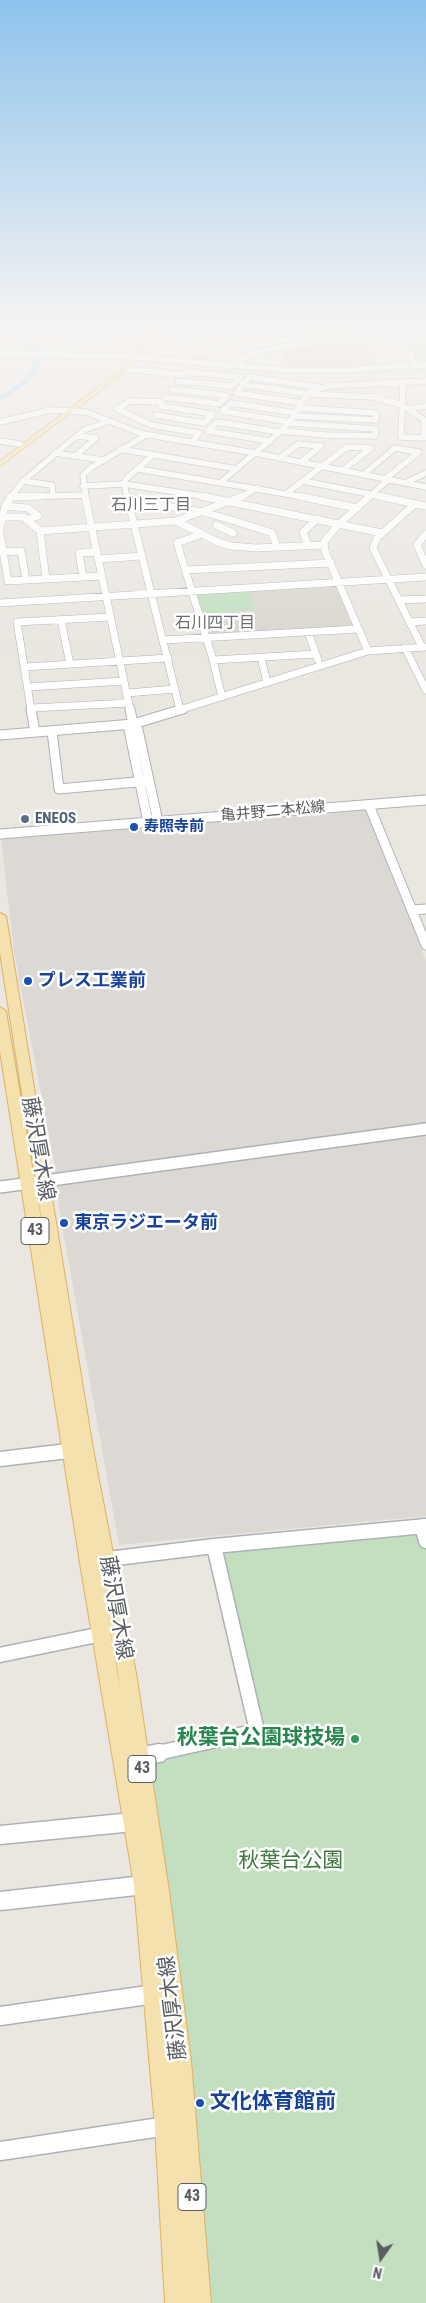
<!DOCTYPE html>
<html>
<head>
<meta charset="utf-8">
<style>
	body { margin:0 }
	#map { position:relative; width:426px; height:2303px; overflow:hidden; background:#eae7e1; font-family:"Roboto Condensed",sans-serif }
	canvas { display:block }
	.north { position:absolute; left:356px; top:2233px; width:50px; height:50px; -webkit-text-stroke:4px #fff; paint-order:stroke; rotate:193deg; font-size:14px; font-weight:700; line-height:20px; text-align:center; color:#595d60 }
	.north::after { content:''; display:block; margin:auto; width:18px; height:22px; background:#595d60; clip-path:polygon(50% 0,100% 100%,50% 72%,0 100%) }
</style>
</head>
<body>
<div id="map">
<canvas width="426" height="2303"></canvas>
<div class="north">N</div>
</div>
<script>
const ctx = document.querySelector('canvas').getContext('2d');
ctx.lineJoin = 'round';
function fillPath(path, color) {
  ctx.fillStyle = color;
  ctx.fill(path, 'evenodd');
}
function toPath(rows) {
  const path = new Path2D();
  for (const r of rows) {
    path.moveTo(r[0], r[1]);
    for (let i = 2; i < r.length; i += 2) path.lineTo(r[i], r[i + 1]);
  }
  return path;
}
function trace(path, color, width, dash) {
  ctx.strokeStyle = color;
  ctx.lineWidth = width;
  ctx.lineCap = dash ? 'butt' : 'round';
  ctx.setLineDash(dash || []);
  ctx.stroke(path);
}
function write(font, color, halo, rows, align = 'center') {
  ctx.font = font + ' "Roboto Condensed","Noto Sans JP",sans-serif';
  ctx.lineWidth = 5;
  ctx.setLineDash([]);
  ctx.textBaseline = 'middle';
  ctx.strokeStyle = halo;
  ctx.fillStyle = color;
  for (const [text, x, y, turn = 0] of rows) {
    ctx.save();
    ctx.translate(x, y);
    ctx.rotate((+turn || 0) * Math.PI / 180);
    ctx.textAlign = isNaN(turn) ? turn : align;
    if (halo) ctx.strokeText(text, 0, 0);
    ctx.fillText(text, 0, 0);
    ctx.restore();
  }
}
fillPath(toPath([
	[369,810,426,961,426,1125,56,1174,14,951,1,839],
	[426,1135,426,1516,119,1545,55,1185]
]), '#dcd9d5');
fillPath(toPath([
	[365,343,375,367,287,368,284,349],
	[336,585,355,629,208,637,201,614,256,610,249,590]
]), '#dad6cf');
fillPath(toPath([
	[336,329,345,341,309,342,303,331],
	[426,337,426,363,417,363,408,342],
	[249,590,256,610,201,614,195,593],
	[422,1526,426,1540,426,2303,199,2303,140,1757,257,1731,214,1546]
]), '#c3dfc0');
fillPath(toPath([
	[14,329,22,329,37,347,40,367,27,384,0,401,0,397,25,378,33,365,29,348]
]), '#a8d9f3');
const minorFar5 = toPath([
	[100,329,103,335,126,351,134,352],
	[182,329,173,338,242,348,255,353],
	[297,329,309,343],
	[181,330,232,336],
	[239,330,261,333],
	[65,337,103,335],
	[404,340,415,366],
	[242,348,294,338],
	[0,353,131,357,288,370,347,370,426,365],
	[207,355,222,345],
	[231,366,255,353,283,347,309,343,416,339,426,332],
	[126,369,183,375],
	[178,381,232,386,241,377,185,372],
	[403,382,401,437,424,438,424,420],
	[242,384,307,394,374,397,401,405,426,421],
	[165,397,219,404,227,396,172,389],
	[162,402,130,401,117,409,151,425,199,433,192,442],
	[302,403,236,393,250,377,318,387],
	[409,409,426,406],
	[156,415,204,423,213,414,161,406],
	[294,416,376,420,376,413,299,408],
	[0,422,51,410,86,412,143,434,255,453,426,487],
	[290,422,222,411,231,403,296,413],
	[281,431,325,435,375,436,376,429,289,423],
	[0,441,20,444],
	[270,441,208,431,217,422,280,432],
	[120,449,237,469],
	[55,453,103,460],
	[75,456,96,438,77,436],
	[280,458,298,444,321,446,301,462],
	[138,469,304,497],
	[364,474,395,448,419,452,385,479],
	[23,481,52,485,53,497],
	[303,481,384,497],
	[221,482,281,431,294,416,307,394,313,390,329,386,426,381],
	[405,483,426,473],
	[83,486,124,484,209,497],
	[287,493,347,447,371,448,343,470],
	[10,497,85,495],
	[11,497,23,481,84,430,109,421],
	[86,497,83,475,92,467,146,435],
	[127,497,124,484,126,479,153,455],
	[241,497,257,488],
	[369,497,389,479]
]);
const minorFar4 = toPath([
	[85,496,130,710],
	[127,496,180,710],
	[201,496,382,533],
	[298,496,357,508],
	[378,496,426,506],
	[10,497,42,496],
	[129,504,148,503,203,512,235,521,272,533,277,547],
	[415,504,377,538,373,548,422,647],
	[5,506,28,508,38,516,26,520],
	[2,517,24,517,40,531,46,579],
	[176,521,220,543,231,546,256,548,324,545],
	[216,525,233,533],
	[0,529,5,506,12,496],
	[40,531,176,521,243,496],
	[0,533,8,581,102,576],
	[202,534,177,543,213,660,222,697],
	[426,534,417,545,426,565],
	[308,545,303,532,317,519],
	[3,552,21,551,26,580],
	[98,559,142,556],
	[186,570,331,563],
	[83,577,79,553,97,552],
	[399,600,426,599],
	[0,603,426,577],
	[61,620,70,664],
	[409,622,426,621],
	[308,632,318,660],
	[164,640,358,629],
	[405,648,426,690],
	[368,651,325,551,324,542,339,524,370,496],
	[261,657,267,683],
	[213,660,316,654],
	[25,667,168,658],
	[28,687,124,681],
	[127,693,175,689],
	[32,708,129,703],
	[31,710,17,622,110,617],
	[179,710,368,651,426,647]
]);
const minorFar3 = toPath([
	[31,709,35,732],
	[130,709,133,724],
	[133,724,138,730,157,817,153,822,147,817,129,730,133,724],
	[52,731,59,789,147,781],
	[0,735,133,724,183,709],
	[369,805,426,945],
	[0,834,426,800],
	[412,910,426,909]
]);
const minorFar2 = toPath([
	[0,1187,426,1129]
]);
const minorFar1 = toPath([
	[0,1459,76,1450],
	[422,1526,426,1541],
	[100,1560,214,1546,426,1526],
	[0,1655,102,1634],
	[153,1754,257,1731,214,1546]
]);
const minor = toPath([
	[140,1757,159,1753],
	[0,1835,133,1822],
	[0,1901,144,1885],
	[0,2016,155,1994],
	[0,2151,167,2126]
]);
const major = toPath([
	[147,329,153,329,145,351,133,366,0,466,0,461,129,364,139,351,147,329],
	[0,913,6,916,93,1449,136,1673,169,1891,191,2061,211,2303,165,2303,155,2126,134,1885,80,1563,0,1051,0,1007,6,1011,47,1254,0,953,0,913],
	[105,1603,118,1673,120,1688,105,1603]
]);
trace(minorFar5, '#aeb2b5', 7);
trace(minorFar4, '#aeb2b5', 8);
trace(minorFar3, '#aeb2b5', 11);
trace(minorFar2, '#aeb2b5', 14);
trace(minorFar1, '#aeb2b5', 17);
trace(minor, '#aeb2b5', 21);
trace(major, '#deb166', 2);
trace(minorFar5, '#fff', 5.5);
trace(minorFar4, '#fff', 7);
trace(minorFar3, '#fff', 9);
trace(minorFar2, '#fff', 11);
trace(minorFar1, '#fff', 14);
trace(minor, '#fff', 18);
fillPath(major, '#f4e1ad');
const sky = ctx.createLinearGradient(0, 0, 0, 652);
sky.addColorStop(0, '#8ec3ec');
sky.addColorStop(0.5, '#f6f4f2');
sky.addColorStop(1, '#f6f4f200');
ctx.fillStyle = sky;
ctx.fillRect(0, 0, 426, 652);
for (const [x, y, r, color] of [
	[25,819,5,"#5c6f8a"],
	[134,827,5,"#1a4fb4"],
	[28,981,5,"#1a4fb4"],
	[64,1223,5,"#1a4fb4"],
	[355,1739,5,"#2e9e5b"],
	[200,2103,5,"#1a4fb4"]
]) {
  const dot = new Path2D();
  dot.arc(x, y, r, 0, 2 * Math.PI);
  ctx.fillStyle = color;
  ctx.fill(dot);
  trace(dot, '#fff', 2);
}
write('15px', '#595d60', '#fff', [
	["亀井野二本松線",273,812,-5]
]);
write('bold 15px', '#4e5e75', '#fff', [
	["ENEOS",35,819]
], 'left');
write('bold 15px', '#164399', '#fff', [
	["寿照寺前",144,827]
], 'left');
write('16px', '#6a6f72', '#fff', [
	["石川三丁目",151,506],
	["石川四丁目",215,624]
]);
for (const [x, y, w] of [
	[35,1231,28],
	[142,1769,28],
	[192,2197,28]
]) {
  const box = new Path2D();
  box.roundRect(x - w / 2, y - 13.5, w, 27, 4);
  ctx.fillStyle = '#fff';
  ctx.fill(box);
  trace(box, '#595d60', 1);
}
write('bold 16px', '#595d60', null, [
	["43",35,1231],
	["43",142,1769],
	["43",192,2197]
]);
write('bold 18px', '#164399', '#fff', [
	["プレス工業前",38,981],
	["東京ラジエータ前",74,1223]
], 'left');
write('21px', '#595d60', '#fff', [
	["藤沢厚木線",37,1149,80],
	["藤沢厚木線",115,1608,80],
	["藤沢厚木線",174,2008,-97]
]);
write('bold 21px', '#27864d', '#fff', [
	["秋葉台公園球技場",345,1739]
], 'right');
write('21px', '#417a3e', '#fff', [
	["秋葉台公園",291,1862]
]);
write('bold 21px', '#164399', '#fff', [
	["文化体育館前",210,2103]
], 'left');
</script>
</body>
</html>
